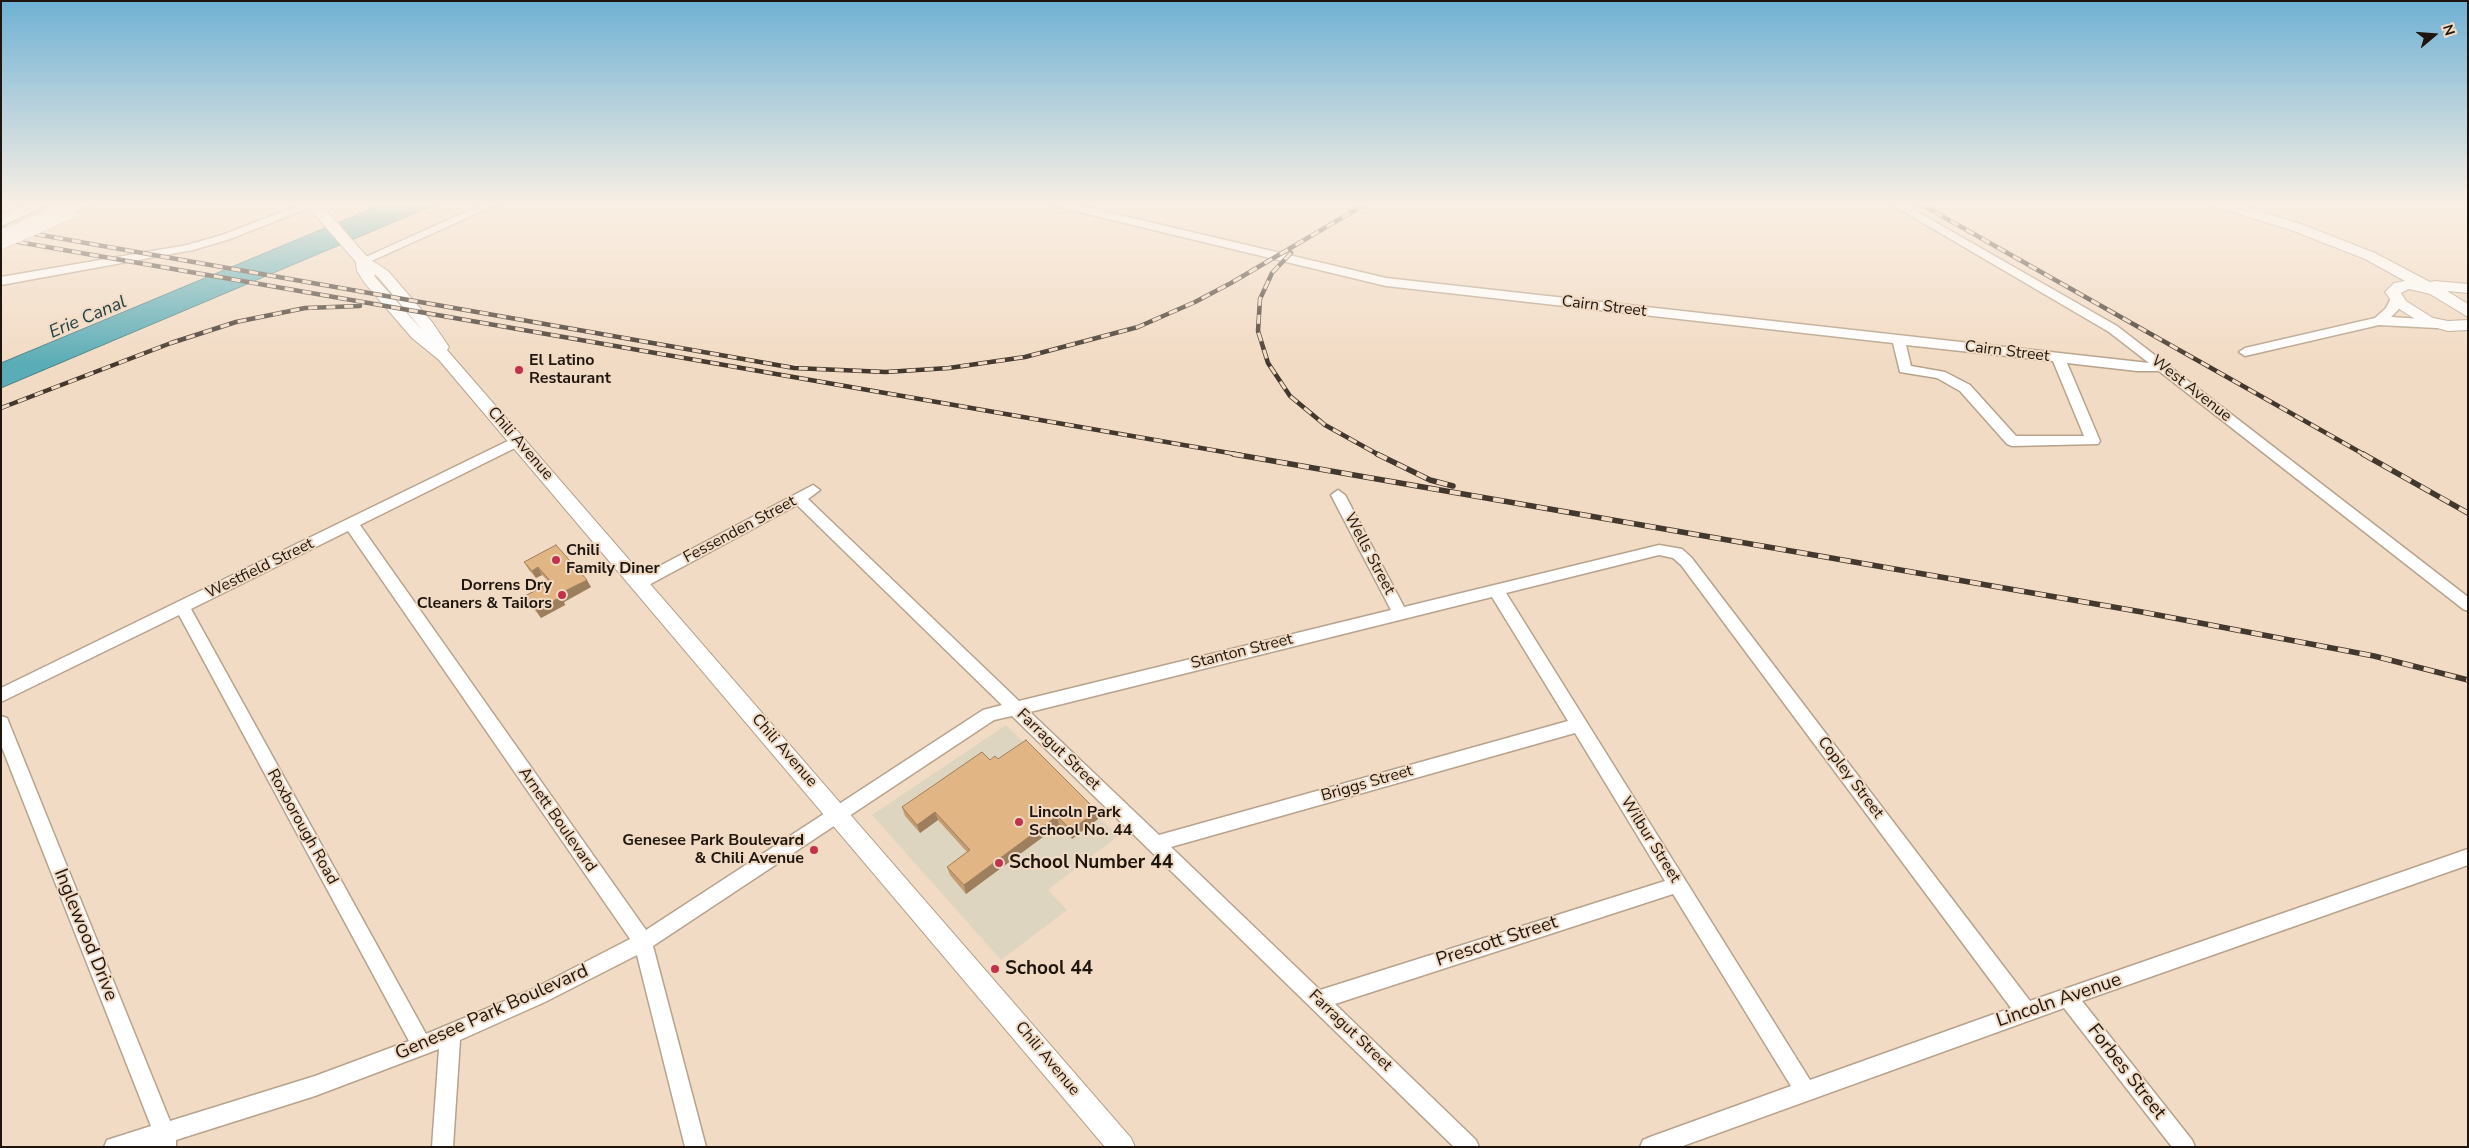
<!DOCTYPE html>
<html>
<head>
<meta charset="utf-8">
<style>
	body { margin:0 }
	#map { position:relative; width:2469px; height:1148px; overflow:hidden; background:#f2dbc4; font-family:"Nunito Sans",sans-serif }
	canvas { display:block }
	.frame { position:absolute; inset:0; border:2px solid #1e160e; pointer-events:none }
	.north { position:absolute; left:2409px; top:10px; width:50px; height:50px; -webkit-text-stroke:4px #f2dbc4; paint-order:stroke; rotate:72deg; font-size:14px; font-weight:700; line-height:20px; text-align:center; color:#1e160e }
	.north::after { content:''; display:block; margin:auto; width:18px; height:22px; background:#1e160e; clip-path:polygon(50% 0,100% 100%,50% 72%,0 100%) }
</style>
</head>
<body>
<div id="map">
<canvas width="2469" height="1148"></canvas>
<div class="frame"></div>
<div class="north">N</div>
</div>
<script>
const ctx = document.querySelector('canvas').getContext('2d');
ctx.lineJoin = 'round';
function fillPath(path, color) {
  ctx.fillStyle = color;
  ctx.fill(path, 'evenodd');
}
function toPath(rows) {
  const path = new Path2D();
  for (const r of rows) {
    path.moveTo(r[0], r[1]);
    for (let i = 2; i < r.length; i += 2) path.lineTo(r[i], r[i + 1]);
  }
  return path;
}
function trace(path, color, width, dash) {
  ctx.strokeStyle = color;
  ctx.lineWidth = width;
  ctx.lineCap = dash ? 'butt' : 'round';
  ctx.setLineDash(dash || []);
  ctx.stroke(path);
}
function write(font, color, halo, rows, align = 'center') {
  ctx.font = font + ' "Nunito Sans",sans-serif';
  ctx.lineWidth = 4;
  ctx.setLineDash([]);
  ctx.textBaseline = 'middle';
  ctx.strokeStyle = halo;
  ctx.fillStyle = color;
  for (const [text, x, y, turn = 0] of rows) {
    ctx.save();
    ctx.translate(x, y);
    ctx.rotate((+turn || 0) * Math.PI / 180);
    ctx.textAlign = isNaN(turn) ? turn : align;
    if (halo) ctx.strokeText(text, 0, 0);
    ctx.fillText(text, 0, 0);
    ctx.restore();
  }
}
fillPath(toPath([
	[1006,725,1118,836,1048,890,1067,910,1001,960,872,815]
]), '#ded5c0');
const water = toPath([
	[385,203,439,203,1,388,1,363,385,203]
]);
fillPath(water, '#5aacb6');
trace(water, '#487f84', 1);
const minor = toPath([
	[305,203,319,204,230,239,193,250,1,285,1,277,187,245,222,235,305,203],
	[485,203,500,203,367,263,363,265,357,261,485,203],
	[1049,203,1069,203,1386,278,2149,363,2109,332,1889,203,1902,203,2117,326,2468,597,2468,611,2463,609,2159,371,2137,371,2067,363,2100,441,2098,444,2012,446,2007,444,1960,391,1937,378,1900,372,1893,343,1386,286,1054,206,1049,203],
	[1906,345,2053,361,2084,436,2016,436,1970,385,1945,372,1911,366,1906,345],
	[2396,295,2402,299,2398,310,2391,317,2437,320,2443,324,2437,328,2379,325,2245,356,2239,352,2245,348,2375,318,2386,308,2392,296,2396,295],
	[518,436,523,438,525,441,523,444,360,525,646,930,983,710,1002,705,797,505,645,587,635,587,632,583,635,579,813,485,820,490,808,499,1019,701,1391,610,1331,495,1338,490,1345,495,1404,607,1659,545,1682,549,1691,557,2030,1001,2468,849,2468,865,2082,1001,2192,1140,2195,1147,2172,1147,2064,1008,1680,1147,1640,1147,1643,1140,1650,1137,1791,1086,1673,894,1335,1004,1476,1140,1479,1147,1454,1147,1012,716,994,720,653,946,706,1147,685,1147,637,955,545,1002,460,1040,453,1147,432,1147,439,1049,315,1096,176,1140,176,1147,104,1147,107,1140,151,1126,1,745,1,716,7,718,9,723,170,1121,315,1076,409,1041,179,615,1,702,1,688,518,436],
	[348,531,630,939,531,990,426,1034,191,609,348,531],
	[1659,555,1673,558,1681,565,2011,1008,1810,1080,1506,593,1659,555],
	[1492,597,1568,721,1159,835,1030,712,1492,597],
	[1575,733,1665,881,1320,990,1171,847,1575,733]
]);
const major = toPath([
	[305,203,320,203,368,258,388,271,432,322,449,347,447,350,1131,1138,1135,1147,1105,1147,439,360,412,338,364,282,357,271,356,262,305,203],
	[374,274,378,277,423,331,375,277,374,274],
	[2211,203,2233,203,2301,224,2375,253,2430,282,2435,281,2468,284,2468,293,2447,291,2468,304,2468,317,2430,294,2409,289,2401,293,2406,301,2433,318,2448,321,2468,320,2468,330,2448,331,2423,324,2396,307,2385,292,2394,283,2405,281,2365,259,2291,230,2213,206,2211,203]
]);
const highway = toPath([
	[28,203,49,203,47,206,1,226,1,215,28,203],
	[71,203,92,203,73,214,61,214,59,211,61,208,71,203],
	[322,203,319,207,313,209,305,204,322,203]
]);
trace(minor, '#b7a28c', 3);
trace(major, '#b7a28c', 2);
trace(highway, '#b7a28c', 3);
fillPath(minor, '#fff');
fillPath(major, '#fff');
fillPath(highway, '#fff');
const railFar1 = toPath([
	[1919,203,2365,455],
	[1,228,794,368,886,372,949,368,1025,357,1138,327,1195,302,1231,283,1367,203],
	[1,239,1241,455],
	[1291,253,1272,273,1260,299,1258,331,1268,363,1290,396,1325,425,1379,455],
	[1,408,171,343,236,322,305,308,360,306]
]);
const rail = toPath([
	[1233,454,2142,612,2374,656,2468,680],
	[1377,454,1430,480,1453,486],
	[2363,454,2468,513]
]);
trace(railFar1, '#43382d', 4.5);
trace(rail, '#43382d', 5.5);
trace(railFar1, '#f2dbc4', 3, [9]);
trace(rail, '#f2dbc4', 4, [11]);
const highwayBridge = toPath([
	[1,240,67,211]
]);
trace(highwayBridge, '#b7a28c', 19, []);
trace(highwayBridge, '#fff', 18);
fillPath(toPath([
	[524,562,591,587,564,602,565,605,541,618,530,604,525,596,550,583,542,575,536,578,529,570],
	[998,759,1098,819,1072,839,1059,825,966,894,950,875,947,867,967,852,938,820,920,833,905,816,902,807,990,760]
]), '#c29c72');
fillPath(toPath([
	[538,567,542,575,536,578,532,571],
	[587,580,591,587,564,602,565,605,541,618,536,610,559,594],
	[1097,811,1098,819,1072,839,1071,830],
	[935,812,938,820,920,833,917,825],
	[1057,816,1059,825,966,894,964,885]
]), '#9e7f5d');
const building = toPath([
	[556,545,587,580,559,594,561,597,536,610,525,596,551,582,538,567,532,571,524,562,556,545],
	[1026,740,1097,811,1071,830,1057,816,964,885,947,867,970,850,935,812,917,825,902,807,982,752,990,760,995,756,998,759,1026,740]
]);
fillPath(building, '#e2b585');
trace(building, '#9e7f5d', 1);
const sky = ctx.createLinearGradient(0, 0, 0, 364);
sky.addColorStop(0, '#6fb1d4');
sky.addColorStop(0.56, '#f9efe4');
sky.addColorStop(1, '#f9efe400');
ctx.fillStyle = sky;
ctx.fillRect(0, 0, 2469, 364);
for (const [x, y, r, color] of [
	[519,370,5,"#c3324b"],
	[556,560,5,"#c3324b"],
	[562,595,5,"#c3324b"],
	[1019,822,5,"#c3324b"],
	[814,850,5,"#c3324b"],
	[999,863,5,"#c3324b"],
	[995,969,5,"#c3324b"]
]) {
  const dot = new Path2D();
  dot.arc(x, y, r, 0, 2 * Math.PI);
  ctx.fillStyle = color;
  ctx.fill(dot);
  trace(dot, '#f2dbc4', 2);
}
write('16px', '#1e160e', '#f2dbc4', [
	["Cairn Street",1604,307,7],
	["Cairn Street",2007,352,7],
	["West Avenue",2191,389,38],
	["Chili Avenue",520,444,49],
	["Fessenden Street",740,530,-28],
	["Wells Street",1369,554,62],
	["Westfield Street",260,569,-26],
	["Stanton Street",1242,652,-14],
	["Farragut Street",1058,750,44],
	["Chili Avenue",784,751,49],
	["Copley Street",1850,778,53],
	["Briggs Street",1367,784,-16],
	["Arnett Boulevard",557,820,55],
	["Roxborough Road",302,827,61],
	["Wilbur Street",1650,840,58],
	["Farragut Street",1350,1031,44],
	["Chili Avenue",1047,1059,50]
]);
write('bold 16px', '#1e160e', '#f2dbc4', [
	["El Latino",529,361],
	["Restaurant",529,379],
	["Chili",566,551],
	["Family Diner",566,569],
	["Dorrens Dry",552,586,"right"],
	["Cleaners & Tailors",552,604,"right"],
	["Lincoln Park",1029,813],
	["School No. 44",1029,831],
	["Genesee Park Boulevard",804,841,"right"],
	["& Chili Avenue",804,859,"right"]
], 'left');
write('italic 18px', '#173e43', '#f2dbc4', [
	["Erie Canal",88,318,-23]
]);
write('bold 19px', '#1e160e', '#f2dbc4', [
	["School Number 44",1009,863],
	["School 44",1005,969]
], 'left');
write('19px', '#1e160e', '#f2dbc4', [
	["Inglewood Drive",85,935,68],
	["Prescott Street",1497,942,-18],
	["Lincoln Avenue",2059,1001,-19],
	["Genesee Park Boulevard",492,1013,-24],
	["Forbes Street",2126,1072,52]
]);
</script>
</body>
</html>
